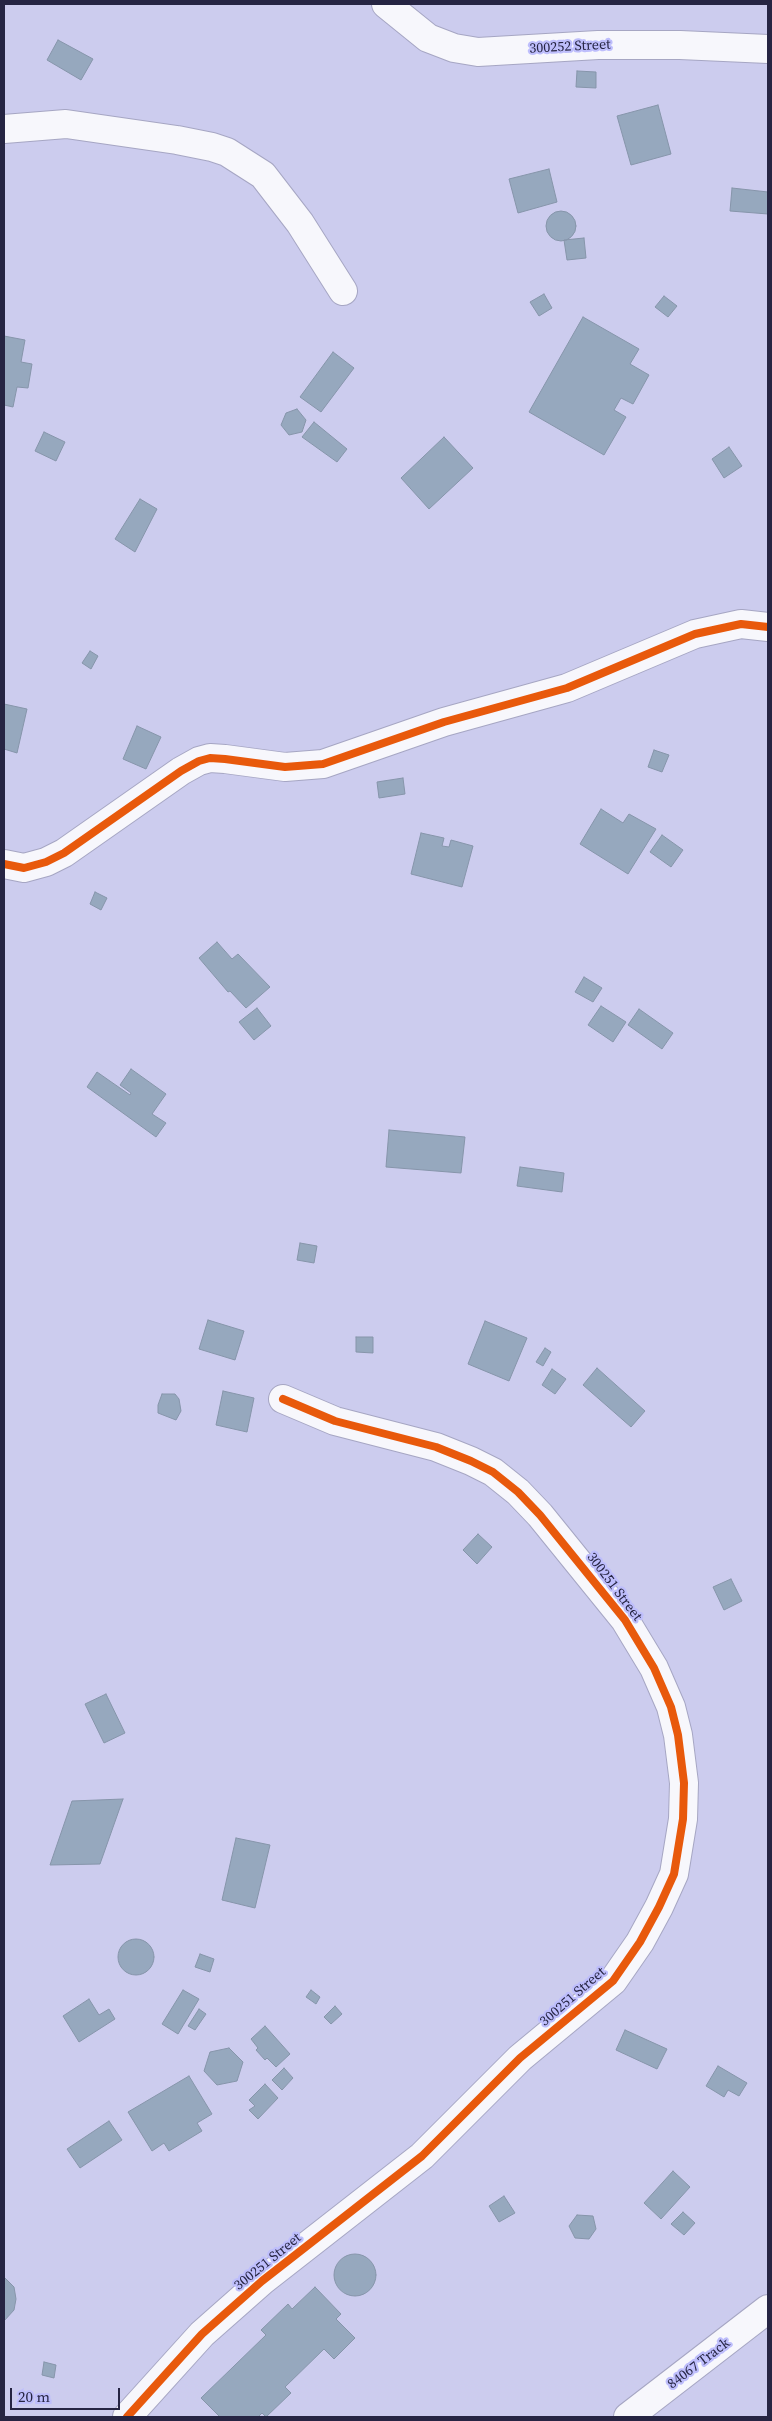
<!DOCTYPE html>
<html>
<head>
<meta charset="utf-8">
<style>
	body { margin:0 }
	#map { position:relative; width:772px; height:2421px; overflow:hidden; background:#cce; font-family:"Source Serif 4",serif }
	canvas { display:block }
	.frame { position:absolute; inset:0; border:5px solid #262543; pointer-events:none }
	.scale { position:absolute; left:10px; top:2388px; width:110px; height:22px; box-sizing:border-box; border:2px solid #262543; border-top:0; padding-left:6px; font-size:15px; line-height:18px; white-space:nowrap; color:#262543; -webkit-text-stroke:4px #bebefc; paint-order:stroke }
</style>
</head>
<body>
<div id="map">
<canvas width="772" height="2421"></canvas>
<div class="frame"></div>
<div class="scale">20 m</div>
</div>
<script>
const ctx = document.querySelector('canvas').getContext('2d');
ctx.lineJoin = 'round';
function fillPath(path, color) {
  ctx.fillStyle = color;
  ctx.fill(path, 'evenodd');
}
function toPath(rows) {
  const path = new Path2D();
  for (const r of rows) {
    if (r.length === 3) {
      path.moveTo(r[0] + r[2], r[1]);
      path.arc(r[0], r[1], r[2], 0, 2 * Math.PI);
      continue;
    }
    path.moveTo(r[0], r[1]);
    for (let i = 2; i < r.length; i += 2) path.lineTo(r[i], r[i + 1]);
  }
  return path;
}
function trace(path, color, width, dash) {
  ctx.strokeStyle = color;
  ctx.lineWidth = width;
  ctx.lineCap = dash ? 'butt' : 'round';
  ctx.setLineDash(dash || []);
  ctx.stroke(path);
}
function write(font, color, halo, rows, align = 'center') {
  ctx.font = font + ' "Source Serif 4",serif';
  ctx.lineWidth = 4.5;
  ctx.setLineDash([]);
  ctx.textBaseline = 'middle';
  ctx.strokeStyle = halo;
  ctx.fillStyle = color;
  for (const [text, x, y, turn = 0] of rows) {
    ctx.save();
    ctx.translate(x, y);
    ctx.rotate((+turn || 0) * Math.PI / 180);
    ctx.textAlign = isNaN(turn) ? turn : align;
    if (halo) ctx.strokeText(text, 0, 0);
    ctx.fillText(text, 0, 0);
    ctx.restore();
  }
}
const building = toPath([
	[58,40,93,59,81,80,47,60,58,40],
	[577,71,596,72,596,88,576,87,577,71],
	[658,105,671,154,631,165,617,116,658,105],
	[549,169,557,202,518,213,509,179,549,169],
	[732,188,768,192,768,214,730,211,732,188],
	[561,226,15],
	[584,238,586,258,567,260,564,240,584,238],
	[544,294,552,308,539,316,530,302,544,294],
	[664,296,677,306,668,317,655,307,664,296],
	[583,317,639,349,630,364,649,375,633,404,621,398,614,410,626,417,604,455,529,412,583,317],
	[4,336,25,340,21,362,32,364,28,388,17,387,13,407,4,405,4,336],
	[333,352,354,368,321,412,300,397,333,352],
	[297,409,306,420,302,432,289,435,281,425,286,413,297,409],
	[314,422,347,449,337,462,302,437,314,422],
	[44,432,65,442,56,461,35,451,44,432],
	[444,437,473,468,429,509,401,478,444,437],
	[729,447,742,466,724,478,712,459,729,447],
	[140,499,157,509,135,552,115,539,140,499],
	[90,651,98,656,91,669,82,663,90,651],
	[4,704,27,709,17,753,4,749,4,704],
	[137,726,161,737,146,769,123,759,137,726],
	[654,750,669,755,662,772,648,767,654,750],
	[403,778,405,794,379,798,377,782,403,778],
	[601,809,623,823,629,814,656,829,628,874,580,844,601,809],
	[421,833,444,838,442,846,449,847,451,840,473,846,462,887,411,874,421,833],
	[662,835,683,850,671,867,650,852,662,835],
	[95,892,107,898,101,910,90,904,95,892],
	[217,942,232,959,238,954,270,987,246,1008,230,991,228,992,199,958,217,942],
	[584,977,602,988,593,1002,575,992,584,977],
	[601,1006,626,1022,613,1042,588,1025,601,1006],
	[257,1008,271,1026,254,1040,239,1022,257,1008],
	[639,1009,673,1033,662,1049,628,1025,639,1009],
	[131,1069,166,1094,152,1114,166,1123,156,1137,87,1087,97,1072,130,1095,131,1093,120,1085,131,1069],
	[389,1130,465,1137,461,1173,386,1167,389,1130],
	[520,1167,564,1173,562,1192,517,1186,520,1167],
	[300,1243,317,1246,314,1263,297,1260,300,1243],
	[208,1320,244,1331,235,1360,199,1349,208,1320],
	[485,1321,527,1338,509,1381,468,1364,485,1321],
	[356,1337,373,1337,373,1353,356,1352,356,1337],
	[545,1348,551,1352,543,1366,536,1362,545,1348],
	[597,1368,645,1411,631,1427,583,1385,597,1368],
	[552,1369,566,1379,555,1394,542,1385,552,1369],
	[223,1391,254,1398,247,1432,216,1425,223,1391],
	[162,1394,175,1394,179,1399,181,1411,176,1420,158,1413,158,1405,162,1394],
	[478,1534,492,1547,477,1564,463,1550,478,1534],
	[731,1579,742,1601,724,1610,713,1587,731,1579],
	[106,1694,125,1733,104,1743,85,1704,106,1694],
	[123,1799,100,1864,50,1865,72,1801,123,1799],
	[236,1838,270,1845,255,1908,222,1900,236,1838],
	[136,1957,18],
	[200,1954,214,1959,210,1972,195,1967,200,1954],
	[183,1990,199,1999,178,2034,162,2024,183,1990],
	[311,1990,320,1997,316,2004,306,1997,311,1990],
	[89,1999,99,2015,109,2009,115,2019,79,2042,63,2016,89,1999],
	[335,2006,342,2014,331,2024,324,2017,335,2006],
	[199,2009,206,2014,195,2030,188,2026,199,2009],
	[265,2026,290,2054,276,2067,267,2058,265,2060,256,2050,258,2048,251,2039,265,2026],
	[625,2030,667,2049,657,2069,616,2050,625,2030],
	[229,2048,243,2062,237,2081,217,2085,204,2071,210,2052,229,2048],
	[718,2066,747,2083,739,2096,728,2090,724,2097,706,2086,718,2066],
	[284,2068,293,2078,282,2090,272,2080,284,2068],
	[189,2076,212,2114,197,2123,202,2131,169,2151,164,2143,152,2151,128,2112,189,2076],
	[265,2084,278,2098,258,2119,249,2110,255,2106,249,2100,265,2084],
	[109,2121,122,2140,80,2168,67,2149,109,2121],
	[673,2171,690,2187,661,2219,644,2203,673,2171],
	[504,2196,515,2213,499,2222,489,2206,504,2196],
	[683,2212,695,2223,684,2235,671,2224,683,2212],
	[577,2215,593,2216,596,2229,589,2239,575,2238,569,2226,577,2215],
	[355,2275,21],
	[4,2277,14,2287,16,2299,14,2310,4,2321,4,2277],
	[315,2287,341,2314,336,2319,355,2338,334,2359,324,2349,285,2387,291,2393,266,2417,262,2413,258,2417,220,2417,201,2398,266,2335,261,2330,288,2304,292,2309,315,2287],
	[44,2362,56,2365,54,2378,42,2375,44,2362]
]);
fillPath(building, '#96a8be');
trace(building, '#8695aa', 1);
const minor = toPath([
	[386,4,428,38,454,48,478,52,598,45,680,45,768,49],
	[4,129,66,124,177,140,212,147,227,152,263,175,300,223,343,291],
	[4,864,24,868,46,862,64,853,181,771,199,761,210,758,225,759,285,767,323,764,444,722,567,688,695,634,741,624,768,627],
	[127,2417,202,2334,262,2281,422,2156,520,2058,613,1981,640,1942,659,1907,674,1874,683,1819,684,1783,678,1735,671,1707,654,1668,625,1620,540,1515,518,1492,493,1472,471,1461,436,1447,335,1421,283,1399],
	[628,2417,768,2309]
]);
trace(minor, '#a6a6c3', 30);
trace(minor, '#f7f7fc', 28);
trace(toPath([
	[4,864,24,868,46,862,64,853,181,771,199,761,210,758,225,759,285,767,323,764,444,722,567,688,695,634,741,624,768,627],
	[127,2417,202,2334,262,2281,422,2156,520,2058,613,1981,640,1942,659,1907,674,1874,683,1819,684,1783,678,1735,671,1707,654,1668,625,1620,540,1515,518,1492,493,1472,471,1461,436,1447,335,1421,283,1399]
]), '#e8590c', 8);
write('14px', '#262543', '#bebefc', [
	["300252 Street",570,47,-3],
	["300251 Street",614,1587,53],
	["300251 Street",573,1997,-41],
	["300251 Street",268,2262,-39],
	["84067 Track",699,2364,-37]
]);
</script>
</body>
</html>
